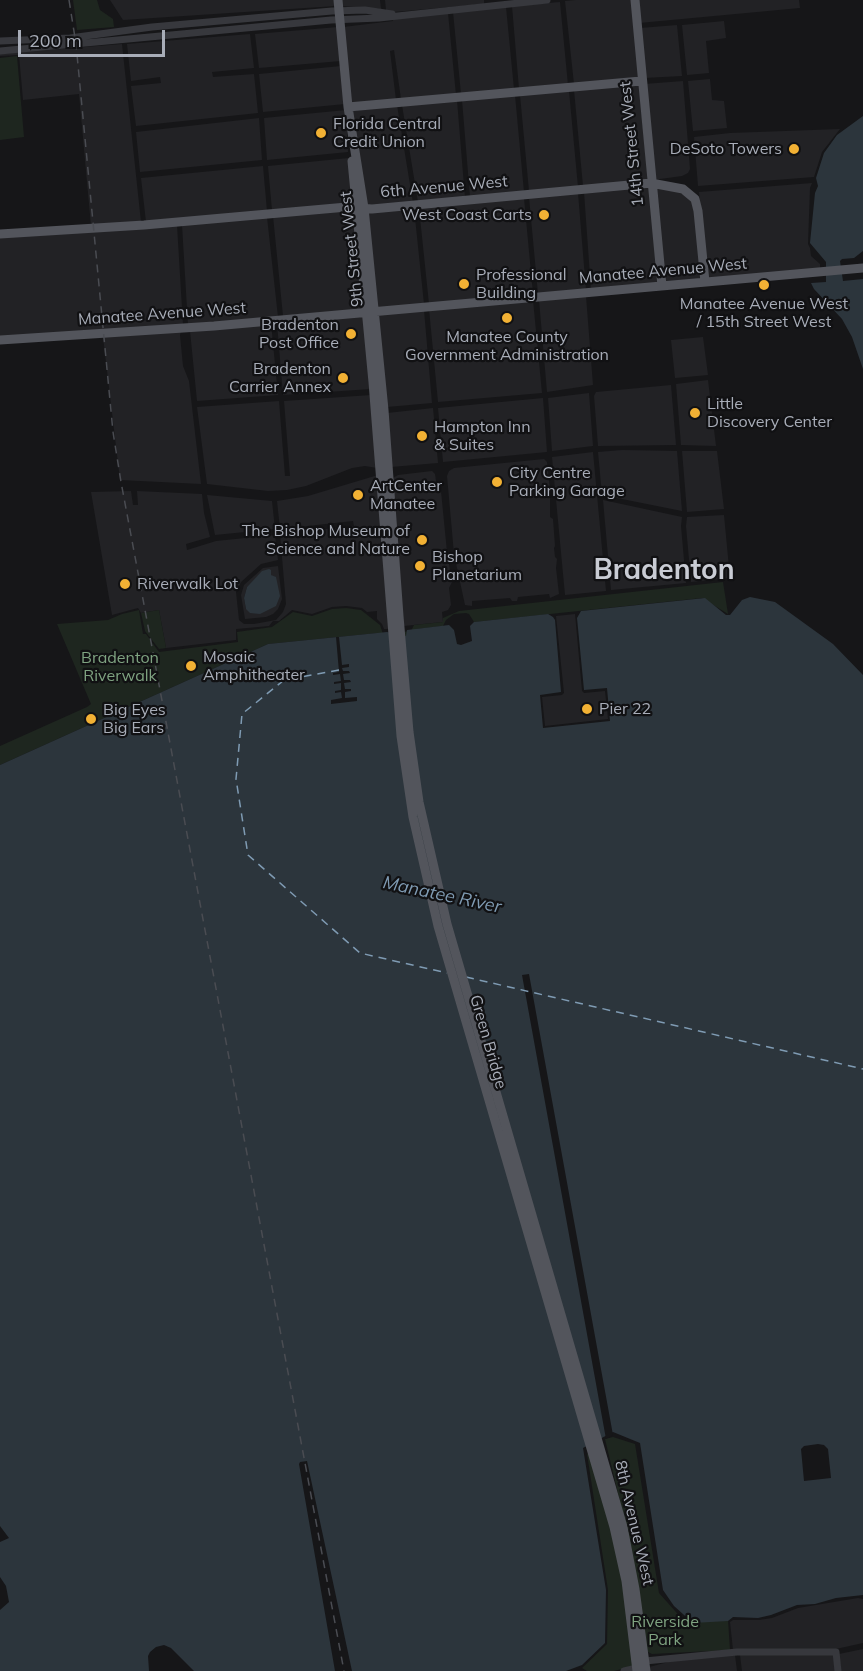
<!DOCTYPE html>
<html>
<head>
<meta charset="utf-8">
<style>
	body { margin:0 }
	#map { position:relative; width:863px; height:1671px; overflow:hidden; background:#161618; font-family:Mulish,sans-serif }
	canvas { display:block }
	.scale { position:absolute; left:18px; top:30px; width:147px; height:27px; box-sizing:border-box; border:3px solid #a8adb8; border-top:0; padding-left:8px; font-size:18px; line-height:21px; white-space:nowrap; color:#a8adb8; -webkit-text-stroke:4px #111113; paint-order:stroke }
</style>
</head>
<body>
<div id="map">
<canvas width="863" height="1671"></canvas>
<div class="scale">200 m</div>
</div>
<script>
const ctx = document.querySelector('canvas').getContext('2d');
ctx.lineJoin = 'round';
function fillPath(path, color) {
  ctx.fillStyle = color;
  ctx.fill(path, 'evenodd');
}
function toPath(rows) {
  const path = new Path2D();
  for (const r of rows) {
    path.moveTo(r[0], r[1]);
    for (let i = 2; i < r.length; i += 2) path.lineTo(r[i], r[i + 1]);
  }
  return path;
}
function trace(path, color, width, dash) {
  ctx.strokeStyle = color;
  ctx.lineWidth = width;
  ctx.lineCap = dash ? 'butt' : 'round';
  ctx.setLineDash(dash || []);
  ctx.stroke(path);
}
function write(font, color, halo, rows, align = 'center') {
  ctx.font = font + ' Mulish,sans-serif';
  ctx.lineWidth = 4.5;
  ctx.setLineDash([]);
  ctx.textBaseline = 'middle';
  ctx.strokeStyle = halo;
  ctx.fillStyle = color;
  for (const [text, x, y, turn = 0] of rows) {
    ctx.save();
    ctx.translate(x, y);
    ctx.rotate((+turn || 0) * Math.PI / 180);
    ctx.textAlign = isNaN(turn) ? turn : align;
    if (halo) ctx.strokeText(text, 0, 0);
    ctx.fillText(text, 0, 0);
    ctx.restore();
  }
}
fillPath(toPath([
	[110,0,335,0,336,6,123,20],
	[341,0,380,0,381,9,341,6],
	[385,0,484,0,484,4,394,12,386,10],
	[576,0,633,0,639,79,574,84,565,1],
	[638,0,799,0,800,8,639,23],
	[560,2,568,85,519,89,512,6],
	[506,7,514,89,461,94,453,12],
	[448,13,456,95,401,99,394,50,390,51,396,100,350,104,343,27,393,21,393,18],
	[724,21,726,38,706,41,709,73,687,75,682,25],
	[677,25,682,76,644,78,640,28],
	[338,27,341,61,259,68,255,34],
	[250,34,254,68,212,72,213,77,254,74,258,113,136,126,131,86,161,83,160,77,131,81,127,44],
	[122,44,141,222,91,226,79,94,23,100,19,55,0,56,0,54],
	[341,66,345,104,263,112,259,74],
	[710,79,712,100,724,101,727,128,693,131,688,81],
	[683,81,690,169,688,173,682,176,653,180,644,84],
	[639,84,648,181,583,186,574,90],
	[569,91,578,187,529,191,520,95],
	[515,95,524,192,470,197,462,100],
	[457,100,465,198,418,202,402,105],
	[397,105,413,203,366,206,351,109],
	[346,110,348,152,267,160,264,118],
	[259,118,262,160,140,172,136,132],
	[840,129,822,152,814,177,698,186,694,137,730,133],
	[349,158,353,204,272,210,268,166],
	[263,166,267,211,146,222,141,178],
	[812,183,810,188,808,244,810,248,811,256,820,264,820,269,708,278,699,192],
	[649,186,659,283,591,290,584,192],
	[654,186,678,190,693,202,703,279,664,282],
	[578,193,586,290,538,294,529,197],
	[524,198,533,294,429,304,419,208],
	[414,208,424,304,376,308,366,211],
	[353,210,363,309,283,316,273,216],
	[267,217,278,317,188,325,182,225],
	[177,225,183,325,0,337,0,237],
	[586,296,593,385,547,392,539,300],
	[533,300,542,393,438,402,429,309],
	[424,310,432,403,387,407,377,314],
	[363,315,371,389,283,395,277,323],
	[271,323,278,395,197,401,190,331],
	[181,331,180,335,183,366,189,381,201,484,120,480,103,337],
	[703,337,708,375,675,378,671,340],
	[708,380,716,446,681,445,676,384],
	[671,385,676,445,598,446,594,396,596,392],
	[589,393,593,446,552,451,548,398],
	[371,395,377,468,365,466,352,468,306,486,287,490,268,491,207,484,197,407,279,401,285,476,290,476,284,401],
	[543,398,547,452,443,462,438,408],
	[433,408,438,463,391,467,387,413],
	[622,450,677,451,682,511,602,495,598,452],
	[682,451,717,451,724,509,687,512],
	[593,452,606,591,565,595,552,457],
	[544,459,547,462,550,490,550,517,553,519,555,546,554,548,555,557,557,559,556,568,559,594,550,598,549,594,518,597,517,601,512,601,510,598,472,601,472,606,465,605,454,554,447,476,449,471,454,468],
	[432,471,435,474,436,481,440,481,447,552,452,582,449,588,451,605,448,610,442,612,443,622,404,626,401,601,393,478,398,475],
	[378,475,389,634,388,629,384,629,382,624,377,619,377,611,367,612,362,608,346,606,332,607,312,614,292,610,279,621,273,621,269,626,236,629,236,640,166,648,159,610,141,613,138,608,112,615,91,492,131,491,133,505,138,505,137,491,202,494,204,513,210,537,186,544,187,550,216,541,275,535,278,560,261,564,241,582,236,592,239,620,244,624,254,624,276,620,283,612,286,604,280,534,354,526,353,521,280,529,277,501,308,496],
	[207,495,272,501,275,529,215,535],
	[603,500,682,517,681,526,686,583,611,590],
	[724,515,730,578,691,582,686,526,687,517],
	[278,566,282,599,278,609,273,614,266,617,245,619,241,595,244,585,263,568],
	[271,575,273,577,246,609,244,598,247,587,258,576],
	[575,614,582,691,584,693,605,691,608,719,545,726,542,697,562,695,564,693,556,616],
	[858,1598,863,1599,863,1643,836,1649,733,1650,730,1622,733,1620,759,1620,772,1618,798,1608],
	[863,1649,863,1671,841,1671,839,1654],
	[834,1654,836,1671,742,1671,740,1655],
	[735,1655,737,1671,649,1671,649,1667,680,1659]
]), '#222225');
fillPath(toPath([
	[73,0,97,0,100,10,113,19,114,27,77,30],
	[17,56,24,137,0,140,0,58],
	[723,582,728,614,702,598,474,622,469,614,466,613,454,614,446,620,443,626,416,629,414,643,378,633,268,644,0,765,0,746,87,707,91,704,57,624,108,620,122,614,139,610,143,634,146,634,159,652,238,642,237,632,272,627,293,612,312,616,332,609,346,608,361,610,380,625,383,634,411,631,414,625,443,622,443,618,459,611],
	[159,610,166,648,159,649,145,631,141,613],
	[613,1437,635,1444,659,1593,684,1621,728,1620,730,1650,652,1654,646,1651,628,1535,605,1439],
	[590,1453,618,1553,634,1666,614,1671,587,1671,582,1668,607,1644,608,1590,587,1454]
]), '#1e261f');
fillPath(toPath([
	[863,116,863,251,854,258,842,259,840,261,843,281,863,279,863,369,852,337,842,319,814,289,811,283,826,282,826,262,810,243,815,193,818,186,816,178,824,153,837,135],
	[269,569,271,570,271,575,276,577,280,596,276,606,260,614,250,613,246,609,244,598,247,587,262,571],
	[750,597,775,602,833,644,863,675,863,1595,836,1598,815,1604,797,1605,771,1615,758,1618,733,1617,728,1621,693,1623,674,1606,663,1590,640,1443,613,1432,583,1448,606,1590,605,1643,582,1665,566,1671,352,1671,307,1461,300,1462,299,1464,335,1671,194,1671,171,1648,164,1645,156,1647,150,1652,148,1656,149,1671,0,1671,0,1610,9,1602,6,1586,0,1577,0,1542,9,1538,0,1526,0,765,268,644,387,632,406,636,407,630,449,625,454,630,457,644,461,645,472,641,470,626,474,622,548,614,553,617,555,620,561,692,540,695,543,728,610,721,607,688,584,690,577,618,581,611,705,598,726,615,730,615,742,600]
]), '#2c353c');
fillPath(toPath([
	[336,637,339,637,342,665,349,664,349,667,342,668,343,671,349,671,350,673,343,674,344,680,350,680,351,682,344,683,345,689,351,689,351,691,345,692,345,698,357,697,357,701,331,704,331,700,342,698,341,692,335,693,335,691,341,690,341,683,334,684,334,682,341,681,340,674,333,675,333,673,339,672],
	[529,974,613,1435,606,1439,522,975],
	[818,1444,824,1445,828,1449,831,1478,804,1481,801,1449,804,1446]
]), '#161618');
trace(toPath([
	[339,670,284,680,242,714,236,779,248,855,360,953,447,973],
	[466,977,863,1069]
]), '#7f9bb3', 1.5, [8, 6]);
trace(toPath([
	[0,41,70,38,152,27,332,11,365,10,392,14],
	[0,51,331,20,379,18,547,0],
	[645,1661,737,1652,836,1652,838,1671],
	[624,1671,637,1668]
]), '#37383d', 7);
trace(toPath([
	[338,0,348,107,364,208,384,410,399,616,409,732,419,802,447,924,623,1527,635,1589,646,1671],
	[635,0,662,286],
	[348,107,641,81],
	[352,161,373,382,401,736,413,817,438,926,614,1527,626,1581,637,1671],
	[0,234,144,225,347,207,372,209,651,183,683,189,695,199,698,211,705,282],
	[0,340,214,326,863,268]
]), '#53555c', 9);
trace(toPath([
	[69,0,76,44,113,432,121,482,344,1671]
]), '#4a4c52', 1.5, [8, 6]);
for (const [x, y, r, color] of [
	[321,133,6,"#f2b134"],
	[794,149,6,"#f2b134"],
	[544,215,6,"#f2b134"],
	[464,284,6,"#f2b134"],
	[764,285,6,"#f2b134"],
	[507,318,6,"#f2b134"],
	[351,334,6,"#f2b134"],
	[343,378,6,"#f2b134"],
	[695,413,6,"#f2b134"],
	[422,436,6,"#f2b134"],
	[497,482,6,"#f2b134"],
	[358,495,6,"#f2b134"],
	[422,540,6,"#f2b134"],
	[420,566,6,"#f2b134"],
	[125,584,6,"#f2b134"],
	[191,666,6,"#f2b134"],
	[587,709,6,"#f2b134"],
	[91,719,6,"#f2b134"]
]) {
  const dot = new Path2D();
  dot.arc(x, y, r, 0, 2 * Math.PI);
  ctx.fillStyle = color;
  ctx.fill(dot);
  trace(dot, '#111113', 2);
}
write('16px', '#a8adb8', '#111113', [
	["Florida Central",333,124],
	["Credit Union",333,142],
	["DeSoto Towers",782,149,"right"],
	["West Coast Carts",532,215,"right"],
	["Professional",476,275],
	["Building",476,293],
	["Manatee Avenue West",764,304,"center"],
	["/ 15th Street West",764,322,"center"],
	["Bradenton",339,325,"right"],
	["Post Office",339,343,"right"],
	["Manatee County",507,337,"center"],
	["Government Administration",507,355,"center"],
	["Bradenton",331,369,"right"],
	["Carrier Annex",331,387,"right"],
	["Little",707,404],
	["Discovery Center",707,422],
	["Hampton Inn",434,427],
	["& Suites",434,445],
	["City Centre",509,473],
	["Parking Garage",509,491],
	["ArtCenter",370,486],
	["Manatee",370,504],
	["The Bishop Museum of",410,531,"right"],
	["Science and Nature",410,549,"right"],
	["Bishop",432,557],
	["Planetarium",432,575],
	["Riverwalk Lot",137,584],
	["Mosaic",203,657],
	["Amphitheater",203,675],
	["Pier 22",599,709],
	["Big Eyes",103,710],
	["Big Ears",103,728]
], 'left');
write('16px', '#a8adb8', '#111113', [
	["14th Street West",632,144,-96],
	["6th Avenue West",444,187,-5],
	["9th Street West",352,249,-96],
	["Manatee Avenue West",663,271,-5],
	["Manatee Avenue West",162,314,-4],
	["Green Bridge",488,1042,74],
	["8th Avenue West",634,1523,77]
]);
write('16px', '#7fa381', '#111113', [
	["Bradenton",120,658],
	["Riverwalk",120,676],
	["Riverside",665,1622],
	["Park",665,1640]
]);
write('italic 18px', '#7f9bb3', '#111113', [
	["Manatee River",442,895,12]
]);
write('bold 28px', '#c9ccd4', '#111113', [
	["Bradenton",664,571]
]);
</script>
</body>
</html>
